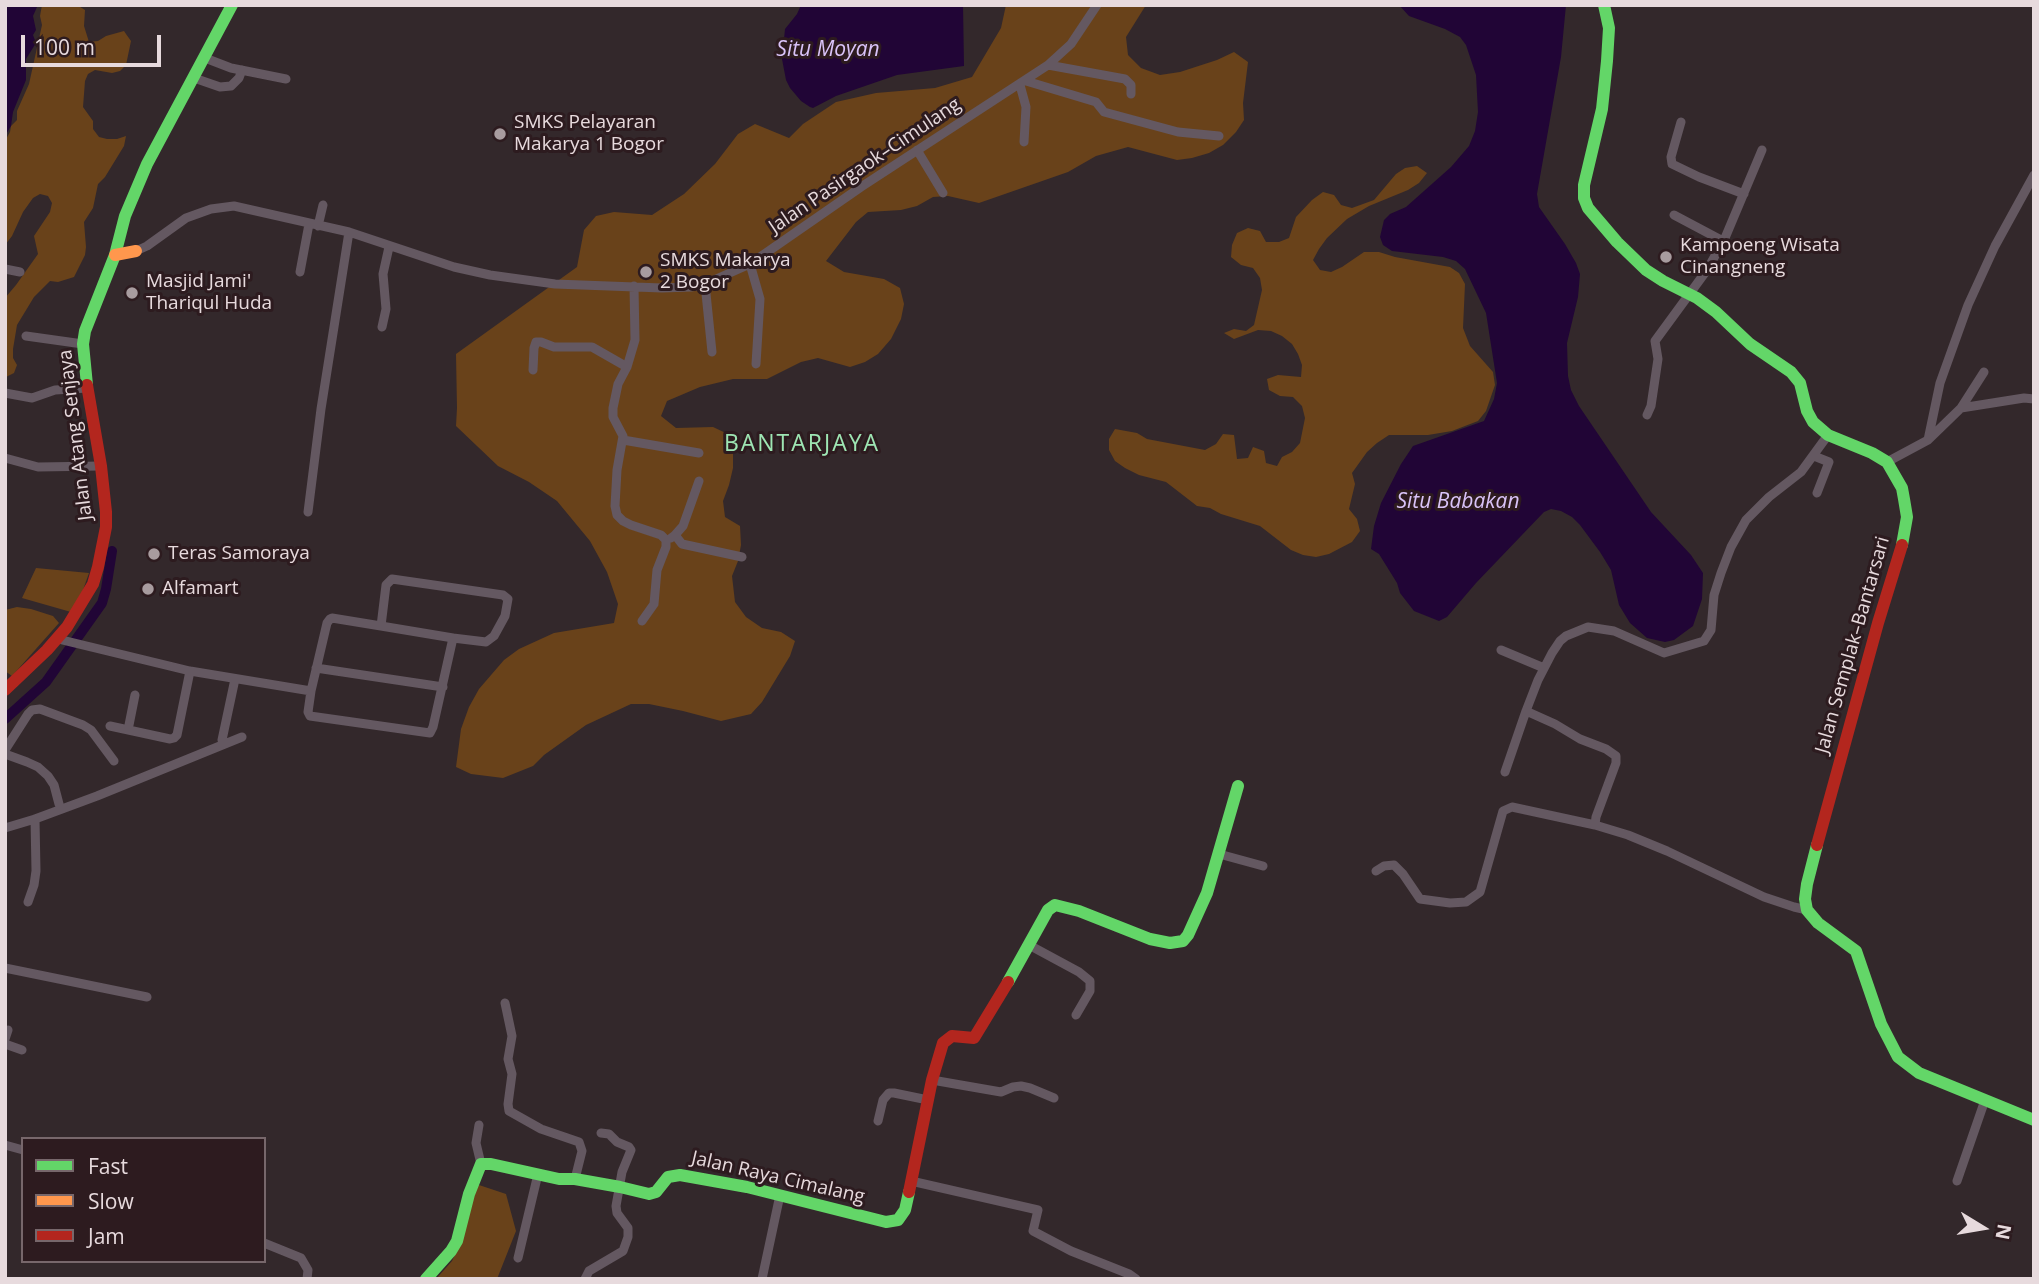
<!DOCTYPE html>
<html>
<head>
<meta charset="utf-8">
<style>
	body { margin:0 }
	#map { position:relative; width:2039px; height:1284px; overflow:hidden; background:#33282b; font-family:"Open Sans",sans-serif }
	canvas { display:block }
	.frame { position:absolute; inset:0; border:7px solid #e7dadd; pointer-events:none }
	.legend { position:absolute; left:21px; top:1137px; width:245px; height:126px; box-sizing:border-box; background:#2d1b1f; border:2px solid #77676b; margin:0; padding:9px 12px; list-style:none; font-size:21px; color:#e7dadd }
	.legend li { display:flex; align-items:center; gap:14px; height:35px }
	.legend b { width:35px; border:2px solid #77676b }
	.north { position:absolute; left:1948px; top:1193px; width:70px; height:70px; -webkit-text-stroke:5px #2d1b1f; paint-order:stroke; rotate:101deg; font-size:19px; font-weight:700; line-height:28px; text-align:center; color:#e7dadd }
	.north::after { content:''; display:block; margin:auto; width:24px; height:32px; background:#e7dadd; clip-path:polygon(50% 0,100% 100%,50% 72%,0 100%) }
	.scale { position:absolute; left:21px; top:35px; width:140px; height:32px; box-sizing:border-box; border:4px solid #e7dadd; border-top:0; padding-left:9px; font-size:21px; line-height:24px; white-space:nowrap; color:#e7dadd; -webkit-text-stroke:5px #2d1b1f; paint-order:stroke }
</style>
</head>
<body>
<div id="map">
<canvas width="2039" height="1284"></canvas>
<div class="frame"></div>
<ul class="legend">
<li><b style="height:9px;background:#63d668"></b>Fast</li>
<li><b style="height:9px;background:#ff974d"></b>Slow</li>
<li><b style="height:9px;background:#b3261e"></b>Jam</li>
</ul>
<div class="north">N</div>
<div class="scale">100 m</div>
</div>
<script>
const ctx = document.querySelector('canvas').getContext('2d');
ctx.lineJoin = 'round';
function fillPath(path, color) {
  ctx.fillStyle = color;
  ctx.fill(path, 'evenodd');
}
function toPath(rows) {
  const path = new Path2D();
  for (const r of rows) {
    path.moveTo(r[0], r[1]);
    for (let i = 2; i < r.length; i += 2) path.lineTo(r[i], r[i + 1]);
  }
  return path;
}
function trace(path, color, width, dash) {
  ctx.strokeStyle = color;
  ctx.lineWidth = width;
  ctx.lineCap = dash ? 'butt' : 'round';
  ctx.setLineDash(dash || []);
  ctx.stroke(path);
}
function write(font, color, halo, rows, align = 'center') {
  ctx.font = font + ' "Open Sans",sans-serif';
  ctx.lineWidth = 6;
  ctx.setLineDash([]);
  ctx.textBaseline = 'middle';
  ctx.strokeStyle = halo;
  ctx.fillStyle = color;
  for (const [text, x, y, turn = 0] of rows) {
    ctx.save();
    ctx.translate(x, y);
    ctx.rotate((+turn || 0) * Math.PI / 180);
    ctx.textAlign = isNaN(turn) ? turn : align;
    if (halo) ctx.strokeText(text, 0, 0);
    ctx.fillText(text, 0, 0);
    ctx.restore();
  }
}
fillPath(toPath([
	[42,5,77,5,85,10,84,26,89,42,98,41,106,36,124,31,126,34,131,41,126,65,120,71,112,73,95,70,88,74,85,81,83,107,93,121,93,129,99,137,107,139,117,139,126,136,124,146,105,177,98,184,93,208,84,222,86,247,85,255,74,277,58,282,50,281,34,297,17,325,13,349,13,358,17,365,14,373,6,377,5,298,16,285,38,254,34,236,50,212,52,203,48,196,40,194,33,198,23,212,12,236,5,245,5,141,10,132,11,126,17,120,17,111,29,84,42,25,40,16],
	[1006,5,1146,5,1126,37,1128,55,1141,68,1160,75,1180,72,1217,60,1234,52,1248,62,1243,103,1244,120,1236,132,1223,145,1209,153,1192,158,1177,160,1128,147,1096,156,1068,172,979,203,948,196,933,197,917,206,901,210,868,212,856,222,826,261,844,272,884,279,900,288,904,304,901,319,891,339,878,354,865,362,850,367,818,358,801,362,767,379,733,379,700,387,667,401,661,416,676,428,713,427,730,435,733,452,733,468,729,485,723,501,725,517,740,526,741,545,738,561,732,576,735,602,746,617,762,628,781,632,795,641,790,656,762,702,751,714,721,721,683,711,649,704,631,704,586,725,544,755,533,766,503,778,471,774,456,767,461,729,469,707,479,689,504,660,519,649,554,633,614,623,618,604,607,572,590,541,557,501,529,482,498,466,456,426,457,408,456,354,577,267,584,230,596,216,614,212,652,215,684,194,715,164,738,134,755,124,789,138,803,124,836,102,876,93,935,88,972,77,1001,28],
	[1417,166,1427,173,1419,183,1408,190,1369,206,1347,219,1327,238,1319,249,1313,260,1320,270,1331,272,1342,267,1364,252,1379,252,1395,257,1450,267,1459,273,1465,284,1463,328,1470,346,1493,372,1495,385,1486,411,1478,421,1452,431,1428,435,1389,435,1377,443,1367,452,1352,473,1355,484,1349,509,1357,519,1360,531,1352,542,1329,554,1316,557,1303,555,1291,550,1260,526,1221,514,1210,508,1197,506,1166,482,1139,475,1125,468,1115,461,1109,450,1109,439,1115,429,1137,433,1147,439,1205,450,1216,444,1223,434,1234,435,1237,459,1248,458,1253,447,1264,451,1266,463,1277,466,1282,457,1292,452,1300,443,1305,418,1302,406,1293,397,1280,396,1269,390,1267,379,1278,375,1301,377,1302,365,1298,354,1292,344,1282,336,1271,331,1258,330,1234,339,1224,333,1234,329,1246,331,1254,325,1262,290,1260,278,1253,268,1241,265,1231,257,1232,245,1237,233,1248,228,1260,231,1266,242,1279,242,1289,238,1296,217,1312,200,1323,192,1334,195,1341,205,1352,208,1374,200,1396,174,1405,168],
	[36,568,89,573,83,590,71,612,22,598],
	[17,607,31,609,53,616,59,623,12,676,5,671,5,610],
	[479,1185,506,1194,516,1231,497,1279,436,1279,452,1261,464,1235,469,1198]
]), '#69421a');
fillPath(toPath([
	[5,5,40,5,37,7,33,16,36,30,33,35,36,43,26,59,26,80,13,112,11,126,5,136],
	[801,5,963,5,964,66,897,75,836,96,813,108,810,107,801,101,790,88,786,80,782,59,785,29,797,14],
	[1399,5,1566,5,1561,57,1537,194,1539,207,1565,244,1576,263,1580,274,1578,297,1567,343,1568,376,1571,390,1579,406,1651,512,1691,555,1703,573,1702,599,1693,626,1674,640,1665,642,1647,638,1630,623,1619,605,1611,570,1600,552,1580,525,1572,517,1561,511,1551,509,1544,512,1476,583,1447,617,1439,621,1414,611,1400,593,1397,583,1379,554,1371,549,1374,526,1381,503,1401,464,1413,446,1484,421,1494,399,1497,383,1486,313,1465,269,1456,261,1443,257,1392,251,1383,245,1380,237,1384,220,1390,214,1406,207,1451,167,1469,146,1475,131,1478,112,1476,75,1466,45,1460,37,1445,29,1409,16]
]), '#210536');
trace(toPath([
	[5,719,46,682,102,603,106,589,112,551]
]), '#210536', 10);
trace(toPath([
	[205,58,231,68,286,79],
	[1048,65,1125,79,1131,85,1131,94],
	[194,78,220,87,231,86,239,78,242,70],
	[1026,81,1096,102,1104,112,1178,132,1219,136],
	[1020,85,1026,107,1024,142],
	[1681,122,1671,157,1672,164,1699,177,1744,194],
	[917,150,943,193],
	[1674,215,1723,241],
	[318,226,323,205],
	[136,251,147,246,186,218,211,209,234,206,349,232,454,267,490,275,555,284,662,288,691,287,705,284,750,264,861,187,1048,65,1071,44,1097,5],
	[750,264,760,299,756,364],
	[5,269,20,272],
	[300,272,309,224],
	[705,284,712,352],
	[634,286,635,340,627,367,618,384,613,408,613,417,623,436,617,470,615,506,617,515,623,521,631,525,661,535,666,540,666,547,657,570,654,604,642,621],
	[382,327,386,309,383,274,389,247],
	[26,336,83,344],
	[533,370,534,348,536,342,541,342,554,347,592,347,627,367],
	[5,393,32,398,55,390,87,388],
	[1961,408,1984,372],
	[1647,415,1651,406,1658,359,1655,341,1707,270,1725,238,1762,150],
	[623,440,699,453],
	[1928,440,1940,383,1968,305,1995,246,2034,175],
	[1814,456,1829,462,1817,493],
	[5,458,38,467,101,466],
	[1887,462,1928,440,1961,408,2024,398,2034,399],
	[308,512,321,409,349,232],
	[675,535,682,544,742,557],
	[671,538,675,535,683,526,699,481],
	[381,626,386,585,392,579,503,595,508,599,505,616,494,636,486,642,453,638,381,626,332,618,330,619,327,623,311,691,308,712,310,716,430,733,433,727,453,638],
	[58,639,190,671,311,691],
	[1501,650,1544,668],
	[316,668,443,687],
	[110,726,170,739,174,738,177,735,190,671],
	[128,730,135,695],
	[222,740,235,679],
	[5,750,28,714,32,710,40,709,83,725,91,730,114,761],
	[5,754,27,762,38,767,48,776,54,785,59,804],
	[1505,772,1526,711],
	[1595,825,1596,817,1616,763,1616,756,1606,749,1580,739,1555,724,1526,711,1538,680,1552,653,1560,641,1566,636,1588,627,1614,631,1664,653,1704,641,1711,630,1714,595,1721,573,1731,547,1746,520,1769,497,1801,472,1828,435],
	[5,828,35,819,97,796,242,737],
	[1219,854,1263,866],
	[1376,871,1384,866,1394,865,1403,874,1420,899,1450,903,1466,902,1480,892,1503,811,1512,807,1595,825,1628,835,1667,851,1764,897,1794,907,1807,910],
	[28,902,34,885,36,871,35,819],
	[1029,945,1079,972,1090,981,1090,991,1076,1015],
	[5,968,147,997],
	[505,1003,512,1036,508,1059,512,1074,508,1104,509,1111,541,1129,579,1142,582,1151,575,1179],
	[5,1039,8,1030],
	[5,1044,22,1050],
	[932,1080,1001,1092,1013,1087,1021,1086,1030,1088,1054,1098],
	[878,1121,883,1100,889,1093,894,1093,928,1100],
	[479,1125,476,1143,481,1164],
	[5,1145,23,1150],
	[911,1181,1038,1210,1033,1231,1071,1251,1129,1274,1136,1279],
	[1957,1181,1985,1100],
	[264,1243,301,1258,308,1270,307,1279],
	[518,1258,538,1174],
	[585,1279,589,1271,623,1251,628,1237,628,1228,617,1213,616,1206,622,1172,631,1150,629,1147,617,1142,609,1134,601,1133],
	[762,1279,780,1195]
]), '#645861', 9);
trace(toPath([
	[1604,5,1609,28,1607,61,1602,109,1584,185,1584,198,1588,208,1617,242,1646,270,1663,281,1697,298,1716,312,1750,344,1791,372,1800,383,1807,411,1813,422,1828,435,1872,453,1887,462,1902,488,1904,499,1907,517,1902,545],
	[87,385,83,344,85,331,115,255,125,216,147,164,232,5],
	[1817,845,1807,884,1805,899,1807,910,1818,923,1856,951,1881,1024,1898,1057,1919,1073,2034,1120],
	[1008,982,1048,910,1055,905,1079,911,1150,939,1170,943,1183,941,1188,935,1207,893,1238,786],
	[426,1279,451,1251,457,1241,469,1194,481,1164,491,1164,559,1179,575,1179,620,1187,649,1194,656,1192,668,1177,680,1175,747,1187,886,1222,898,1220,905,1210,909,1192]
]), '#63d668', 12);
trace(toPath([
	[115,255,136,251]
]), '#ff974d', 12);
trace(toPath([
	[5,690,47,650,67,627,93,584,98,567,106,527,106,512,101,466,87,385],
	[1817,845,1878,623,1902,545],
	[909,1192,932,1080,943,1043,952,1036,974,1038,1008,982]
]), '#b3261e', 12);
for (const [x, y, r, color] of [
	[500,134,7,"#a89c9f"],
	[1666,257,7,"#a89c9f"],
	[646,272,7,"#a89c9f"],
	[132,293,7,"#a89c9f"],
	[154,554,7,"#a89c9f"],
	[148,589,7,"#a89c9f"]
]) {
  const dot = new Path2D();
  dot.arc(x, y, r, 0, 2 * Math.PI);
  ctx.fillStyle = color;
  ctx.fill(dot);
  trace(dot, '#2d1b1f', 2.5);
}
write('19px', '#e7dadd', '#2d1b1f', [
	["SMKS Pelayaran",514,123],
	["Makarya 1 Bogor",514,145],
	["Kampoeng Wisata",1680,246],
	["Cinangneng",1680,268],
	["SMKS Makarya",660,261],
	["2 Bogor",660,283],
	["Masjid Jami'",146,282],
	["Thariqul Huda",146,304],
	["Teras Samoraya",168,554],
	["Alfamart",162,589]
], 'left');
write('19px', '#e7dadd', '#2d1b1f', [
	["Jalan Pasirgaok–Cimulang",865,166,-34],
	["Jalan Atang Senjaya",76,435,-97],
	["Jalan Semplak–Bantarsari",1853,645,-74],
	["Jalan Raya Cimalang",778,1178,13]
]);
write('italic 21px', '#d9c3f8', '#2d1b1f', [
	["Situ Moyan",828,50],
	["Situ Babakan",1458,502]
]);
ctx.letterSpacing = '2px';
write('23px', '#9ee5b3', '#2d1b1f', [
	["BANTARJAYA",802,444]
]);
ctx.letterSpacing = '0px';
</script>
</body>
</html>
